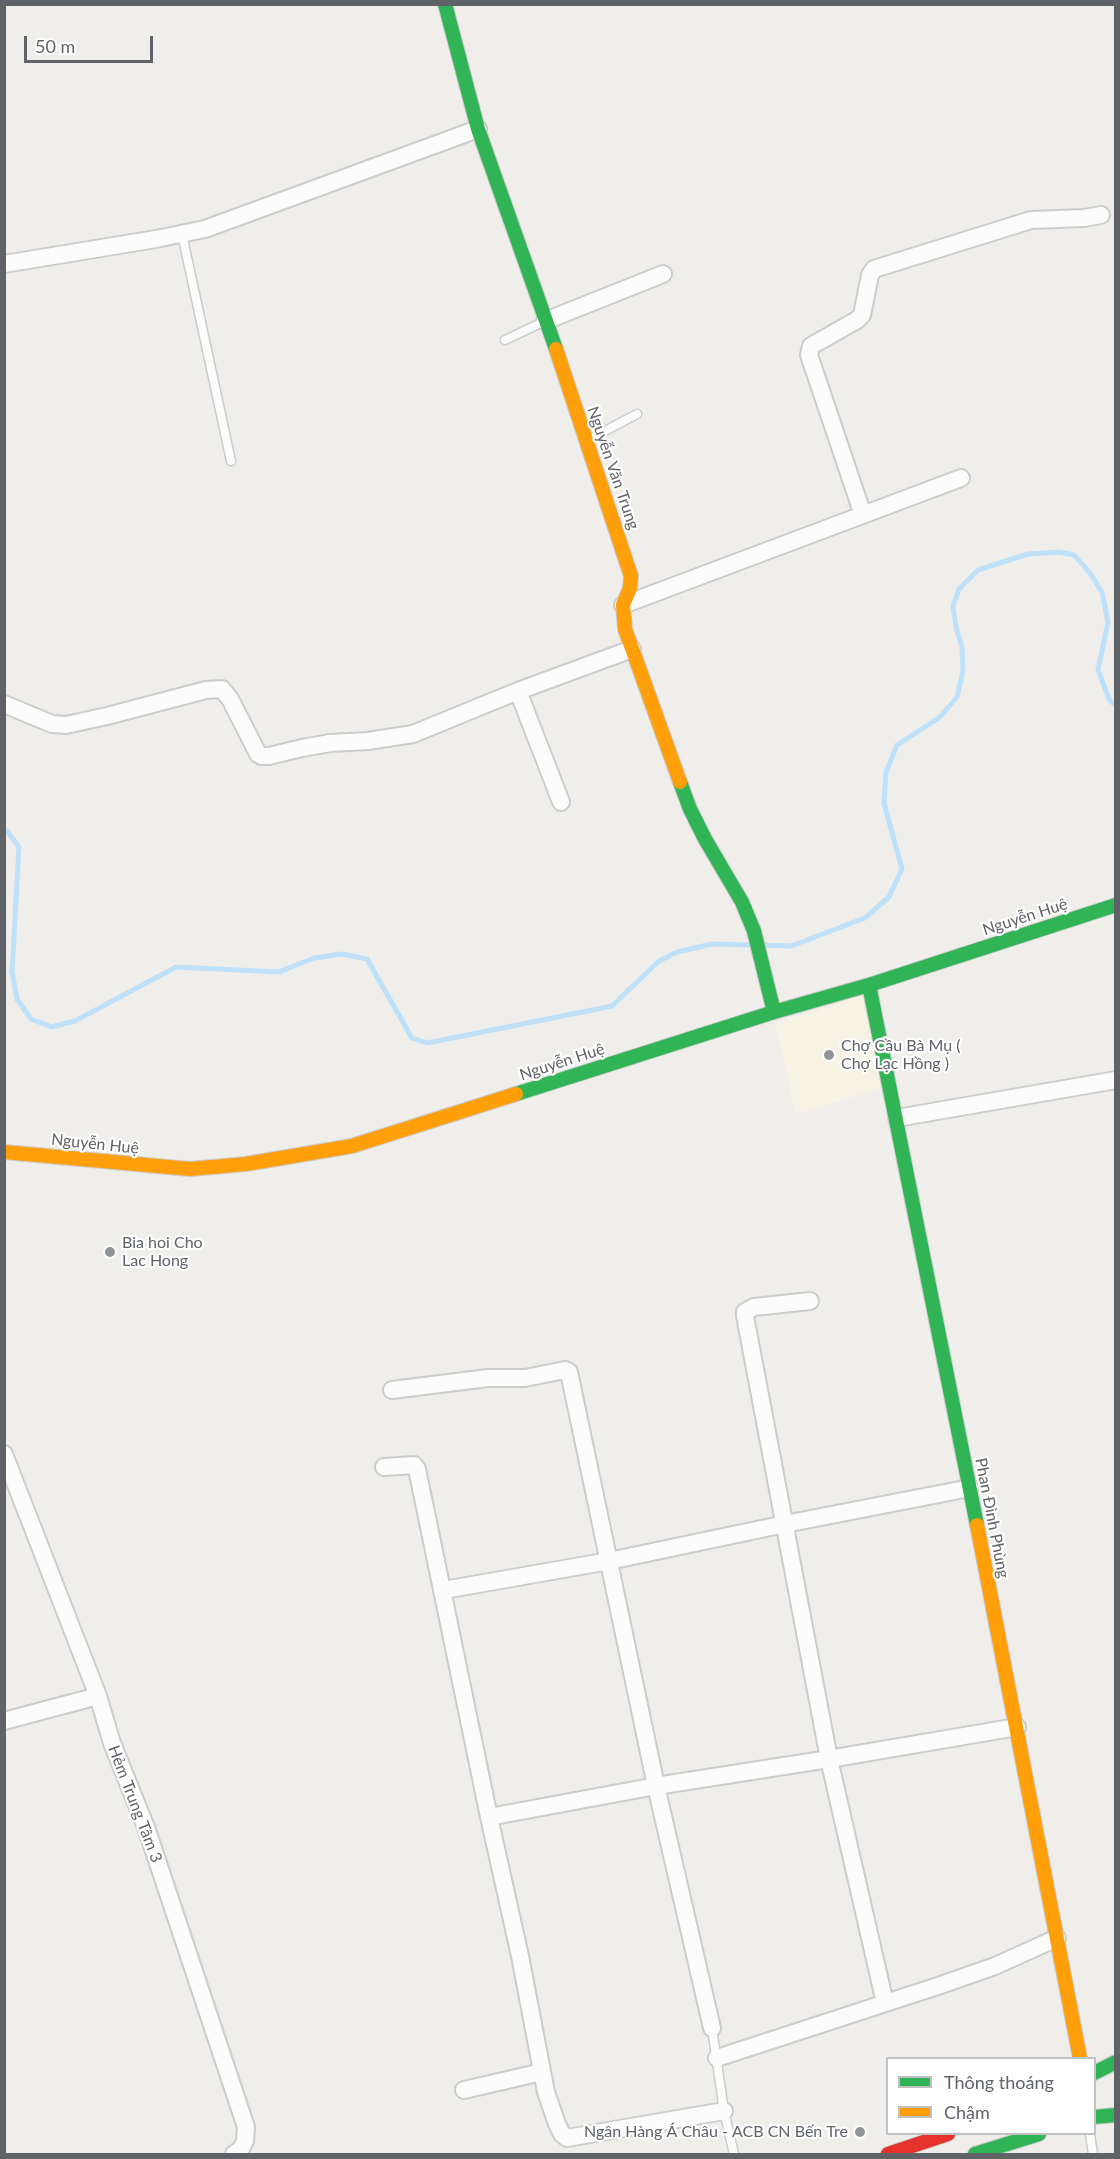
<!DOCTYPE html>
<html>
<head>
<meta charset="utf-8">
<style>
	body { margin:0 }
	#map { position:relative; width:1120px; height:2159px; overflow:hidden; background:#efeeea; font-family:Lato,sans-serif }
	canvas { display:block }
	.frame { position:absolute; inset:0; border:6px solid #5f6368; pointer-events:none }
	.legend { position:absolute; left:886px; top:2057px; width:210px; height:78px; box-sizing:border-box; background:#fff; border:2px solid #bfc1c3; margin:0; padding:8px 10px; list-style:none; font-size:18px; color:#5f6368 }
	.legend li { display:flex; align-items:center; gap:12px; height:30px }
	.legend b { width:30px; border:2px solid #bfc1c3 }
	.scale { position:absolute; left:24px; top:36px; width:129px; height:27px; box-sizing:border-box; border:3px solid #5f6368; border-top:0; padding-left:8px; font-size:18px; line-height:21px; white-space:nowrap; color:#5f6368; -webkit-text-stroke:4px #fff; paint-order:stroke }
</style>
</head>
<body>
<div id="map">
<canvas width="1120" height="2159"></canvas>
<div class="frame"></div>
<ul class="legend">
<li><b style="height:8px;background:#30b455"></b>Thông thoáng</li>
<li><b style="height:8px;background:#ff9f0a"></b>Chậm</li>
</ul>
<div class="scale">50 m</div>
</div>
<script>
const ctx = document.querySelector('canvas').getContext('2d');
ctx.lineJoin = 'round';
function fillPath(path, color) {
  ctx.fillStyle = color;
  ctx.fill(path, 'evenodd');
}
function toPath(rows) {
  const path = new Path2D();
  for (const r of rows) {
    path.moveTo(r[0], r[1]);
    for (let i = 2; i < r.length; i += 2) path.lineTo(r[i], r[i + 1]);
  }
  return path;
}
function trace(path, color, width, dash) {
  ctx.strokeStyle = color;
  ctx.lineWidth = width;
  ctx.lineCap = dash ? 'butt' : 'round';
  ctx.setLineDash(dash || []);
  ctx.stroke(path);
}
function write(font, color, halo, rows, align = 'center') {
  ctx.font = font + ' Lato,sans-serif';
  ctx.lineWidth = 4.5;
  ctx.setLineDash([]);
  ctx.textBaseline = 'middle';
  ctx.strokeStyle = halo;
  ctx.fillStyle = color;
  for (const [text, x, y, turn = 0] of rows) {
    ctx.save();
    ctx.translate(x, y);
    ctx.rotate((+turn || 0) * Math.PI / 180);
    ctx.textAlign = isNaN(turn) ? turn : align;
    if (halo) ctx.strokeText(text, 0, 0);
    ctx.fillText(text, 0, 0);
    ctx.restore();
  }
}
fillPath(toPath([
	[863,995,883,1088,796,1114,775,1023]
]), '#f7f3e4');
trace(toPath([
	[4,831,7,831,19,847,12,972,17,999,31,1019,52,1027,75,1021,176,967,279,972,314,958,342,954,367,959,412,1038,427,1043,612,1006,659,961,677,952,712,944,750,945],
	[762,945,791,946,865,918,889,897,902,869,884,803,886,772,897,745,940,717,957,697,963,671,962,647,956,627,953,606,959,589,978,570,1028,554,1059,552,1074,555,1090,573,1102,592,1108,622,1098,670,1110,701,1116,705]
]), '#bfe0f9', 5);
const lane = toPath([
	[182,234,231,461],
	[505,340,545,321],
	[586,441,637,414],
	[712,2028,724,2111,734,2154],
	[1090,2134,1093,2154]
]);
const street = toPath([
	[4,264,156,239,205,229,478,129],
	[545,321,663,274],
	[863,515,809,355,811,346,857,320,862,315,870,275,874,269,1031,220,1084,218,1101,215],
	[623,605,961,478],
	[518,691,561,802],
	[4,704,52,724,66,725,107,716,206,690,222,689,230,699,258,754,262,756,269,756,302,748,330,743,368,741,413,734,518,691,632,649],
	[897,1118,1116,1080],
	[810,1301,754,1307,745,1312,745,1316,829,1759,885,2003],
	[392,1390,488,1378,525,1378,565,1370,569,1372,656,1786,712,2028],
	[4,1454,98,1696,112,1743,147,1830,246,2127,245,2141,241,2149,234,2154],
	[384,1467,414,1465,417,1469,489,1817,520,1956,546,2092,557,2124,562,2134,567,2138,724,2111],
	[444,1590,609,1561,785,1524,970,1488],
	[4,1721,98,1696],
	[489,1817,656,1786,829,1759,1017,1727],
	[717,2058,938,1986,995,1966,1057,1938],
	[464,2090,542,2072]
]);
const fast = toPath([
	[445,4,478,129,556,349],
	[680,782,690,809,705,839,742,902,754,931,774,1012],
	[869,985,977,1525],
	[516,1094,774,1012,869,985,1116,905],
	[1094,2073,1116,2062],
	[1094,2117,1116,2115],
	[975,2154,1039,2134]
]);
const slow = toPath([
	[556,349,631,576,630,588,623,605,625,629,680,782],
	[4,1152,190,1169,246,1164,352,1146,516,1094],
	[977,1525,1080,2058]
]);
const jam = toPath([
	[888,2154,948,2134]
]);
trace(lane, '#cbcccc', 11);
trace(street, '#cbcccc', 20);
trace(fast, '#cacacb', 16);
trace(slow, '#cacacb', 16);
trace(jam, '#cacacb', 16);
trace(lane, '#fdfcfc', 8);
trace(street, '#fdfcfc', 16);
trace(fast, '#30b455', 14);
trace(slow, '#ff9f0a', 14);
trace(jam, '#e5322d', 14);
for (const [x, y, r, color] of [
	[829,1055,6,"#919496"],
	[110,1252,6,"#919496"],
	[860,2132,6,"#919496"]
]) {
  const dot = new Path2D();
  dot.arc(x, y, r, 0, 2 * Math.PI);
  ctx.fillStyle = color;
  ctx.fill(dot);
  trace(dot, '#fff', 2);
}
write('16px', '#5f6368', '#fff', [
	["Nguyễn Văn Trung",613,468,71],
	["Nguyễn Huệ",1025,917,-18],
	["Nguyễn Huệ",562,1062,-18],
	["Nguyễn Huệ",95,1144,6],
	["Phan Đình Phùng",992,1518,79],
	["Hẻm Trung Tâm 3",135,1804,69]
]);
write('16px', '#5f6368', '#fff', [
	["Chợ Cầu Bà Mụ (",841,1046],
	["Chợ Lạc Hồng )",841,1064],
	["Bia hoi Cho",122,1243],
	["Lac Hong",122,1261],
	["Ngân Hàng Á Châu - ACB CN Bến Tre",848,2132,"right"]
], 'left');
</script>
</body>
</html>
